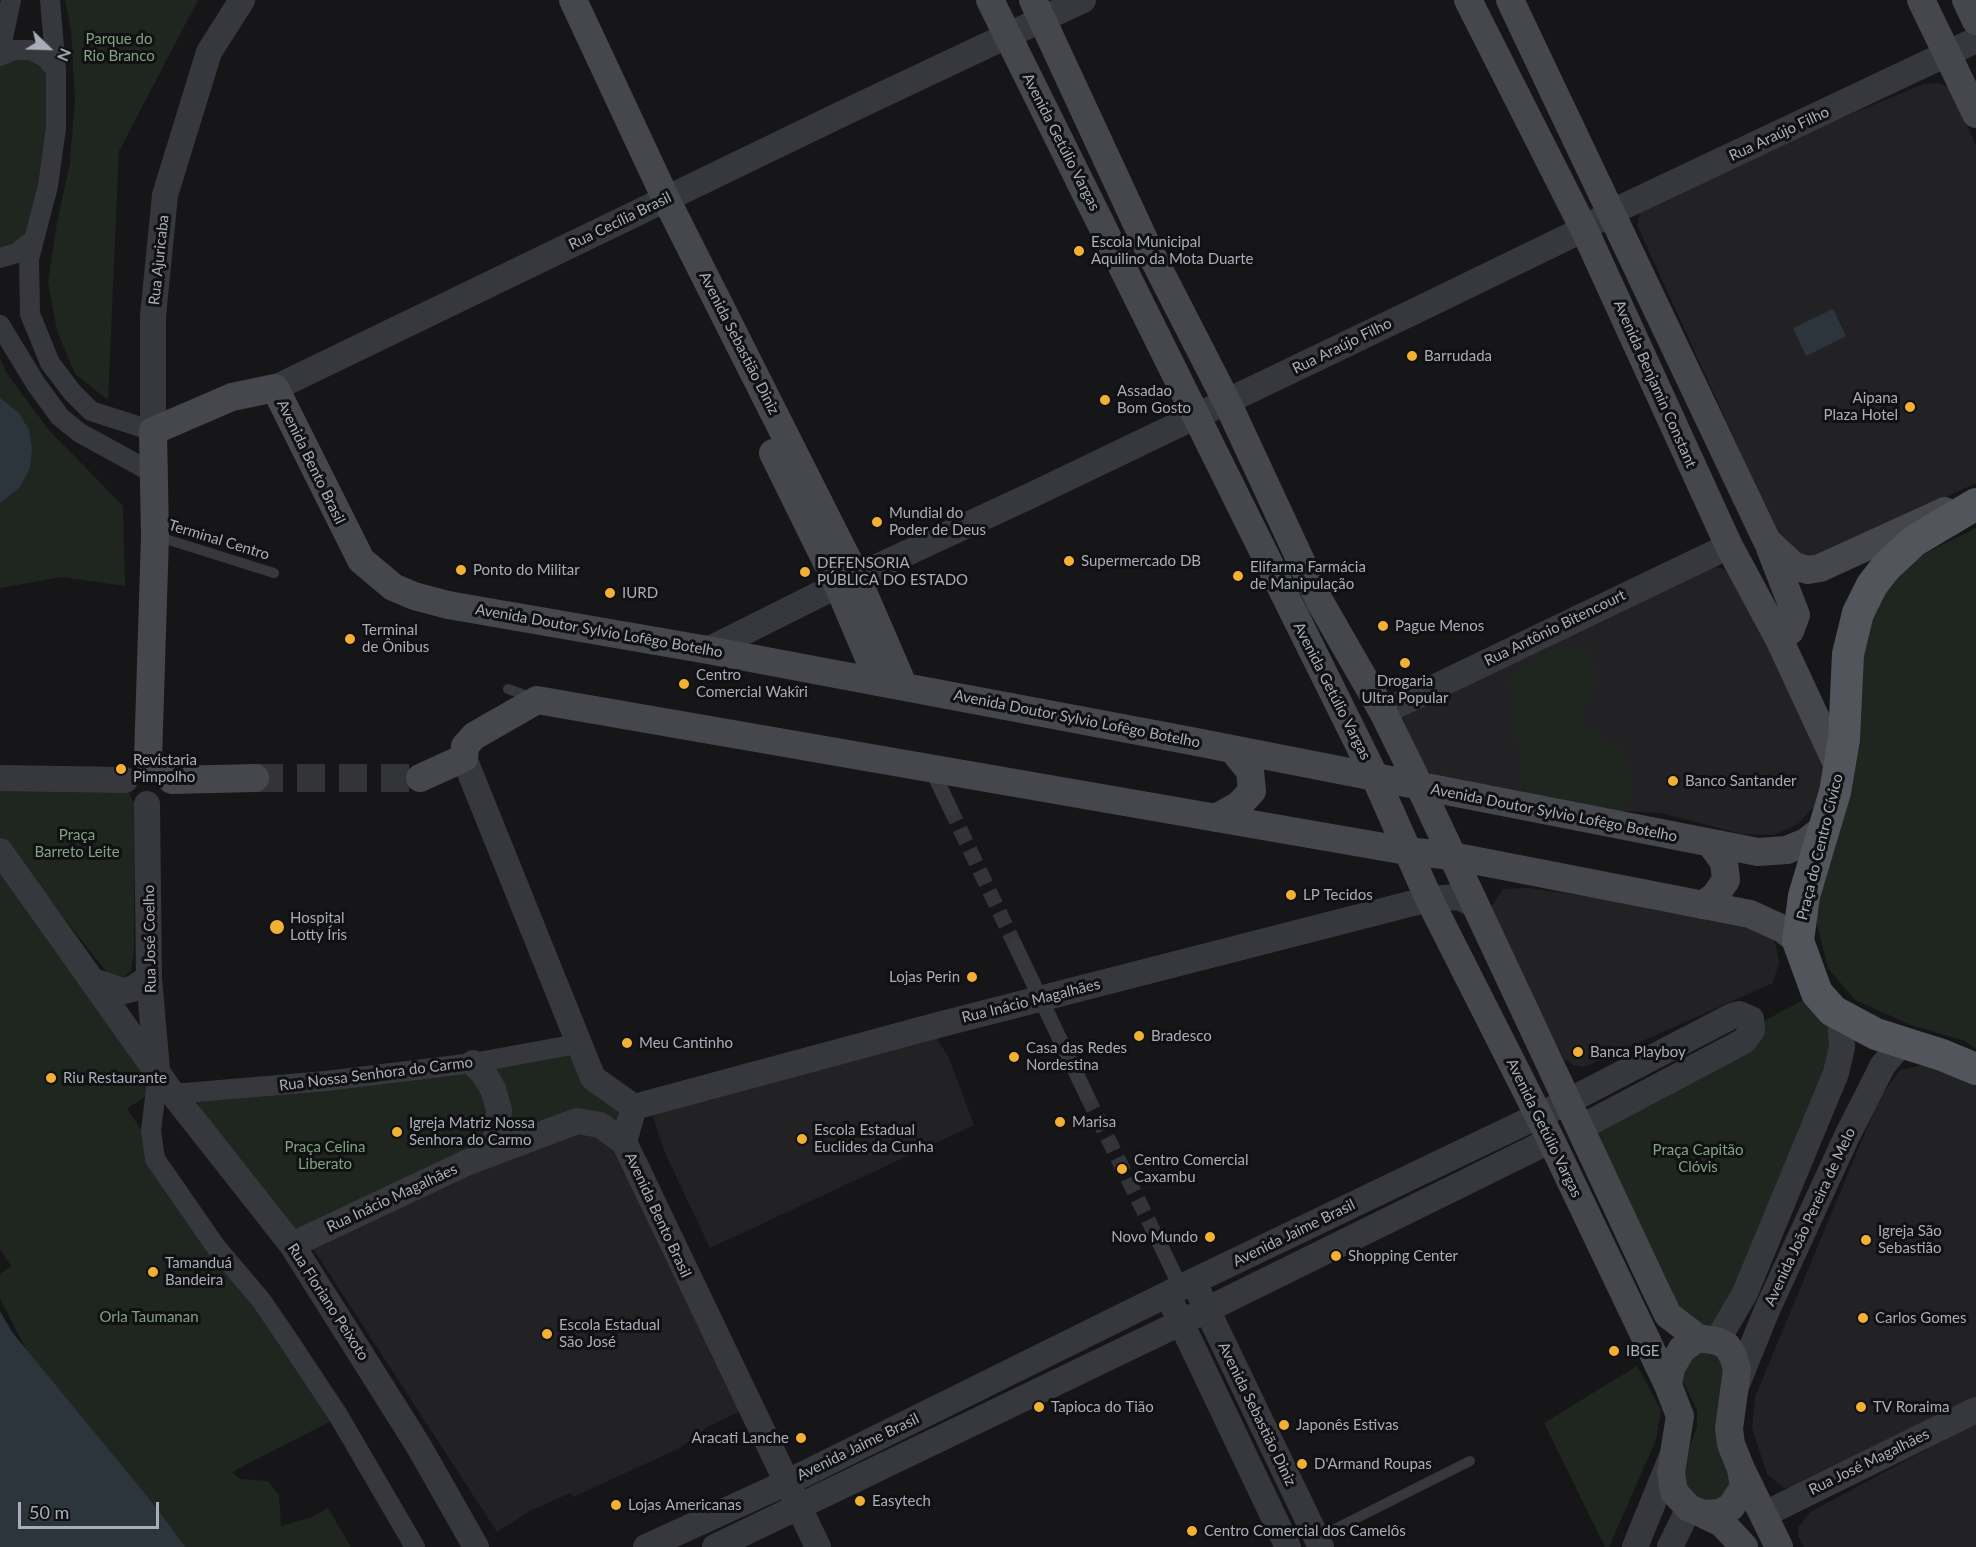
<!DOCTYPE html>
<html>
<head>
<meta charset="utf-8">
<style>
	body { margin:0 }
	#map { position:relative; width:1976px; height:1547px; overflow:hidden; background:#161618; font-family:Lato,sans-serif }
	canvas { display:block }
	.north { position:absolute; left:18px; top:18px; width:60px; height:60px; -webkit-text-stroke:4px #111113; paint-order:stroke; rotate:113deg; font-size:16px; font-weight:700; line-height:24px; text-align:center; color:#a8adb8 }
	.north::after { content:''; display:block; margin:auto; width:21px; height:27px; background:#a8adb8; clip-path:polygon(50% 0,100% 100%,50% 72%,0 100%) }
	.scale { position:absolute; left:18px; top:1502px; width:141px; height:27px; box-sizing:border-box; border:3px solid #a8adb8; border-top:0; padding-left:8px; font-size:18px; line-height:21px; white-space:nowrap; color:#a8adb8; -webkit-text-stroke:4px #111113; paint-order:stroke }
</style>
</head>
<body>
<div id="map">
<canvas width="1976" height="1547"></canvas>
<div class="north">N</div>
<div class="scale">50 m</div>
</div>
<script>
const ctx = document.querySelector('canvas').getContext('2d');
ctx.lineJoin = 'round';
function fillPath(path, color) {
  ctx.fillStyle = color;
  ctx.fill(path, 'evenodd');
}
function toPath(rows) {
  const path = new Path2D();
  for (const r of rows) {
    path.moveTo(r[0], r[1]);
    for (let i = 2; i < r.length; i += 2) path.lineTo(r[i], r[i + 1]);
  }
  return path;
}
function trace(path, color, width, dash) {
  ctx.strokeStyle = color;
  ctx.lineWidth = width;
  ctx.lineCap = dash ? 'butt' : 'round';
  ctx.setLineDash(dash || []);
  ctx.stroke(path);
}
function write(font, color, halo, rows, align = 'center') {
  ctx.font = font + ' Lato,sans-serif';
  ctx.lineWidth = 6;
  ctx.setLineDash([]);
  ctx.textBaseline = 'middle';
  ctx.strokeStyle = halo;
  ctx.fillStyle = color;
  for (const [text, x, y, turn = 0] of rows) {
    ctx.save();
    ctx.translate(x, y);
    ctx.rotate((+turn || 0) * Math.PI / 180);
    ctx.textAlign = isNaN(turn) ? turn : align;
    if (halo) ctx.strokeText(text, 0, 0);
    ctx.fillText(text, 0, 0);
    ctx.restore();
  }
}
fillPath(toPath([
	[1939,83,1950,88,1976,145,1976,483,1813,560,1799,557,1778,534,1637,225,1640,212,1648,199,1923,84],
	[1712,566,1725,569,1734,580,1817,739,1825,778,1814,807,1798,824,1774,835,1741,834,1661,813,1620,811,1432,774,1409,754,1399,731,1402,717],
	[1529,888,1685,911,1771,934,1776,945,1779,962,1773,983,1584,1067,1573,1065,1564,1059,1493,920,1492,906,1503,889],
	[932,1031,949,1058,974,1125,710,1248,665,1153,650,1108],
	[1929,1064,1976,1082,1976,1401,1807,1489,1784,1488,1767,1474,1752,1428,1755,1397,1879,1099,1900,1070],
	[605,1125,647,1158,696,1264,755,1404,709,1426,680,1448,573,1497,570,1493,528,1512,497,1532,310,1244,551,1137],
	[1976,1423,1976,1547,1804,1547,1798,1536,1798,1527,1810,1512]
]), '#222225');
fillPath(toPath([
	[65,0,198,0,119,151,108,400,75,374,57,331,48,282,57,222,70,163,75,100,71,30],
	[22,55,39,61,50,72,49,143,27,240,0,252,0,67,5,61],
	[0,358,8,375,48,429,123,506,125,586,62,577,0,588],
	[1976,528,1976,1049,1965,1041,1911,1025,1855,1000,1828,968,1814,913,1855,674,1868,627,1892,579,1920,556],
	[1573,646,1587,651,1596,668,1595,685,1584,705,1583,725,1618,747,1628,761,1631,791,1620,811,1526,796,1508,679,1532,659,1556,647],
	[0,787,117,787,129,793,135,806,134,952,131,971,121,979,109,975,0,837],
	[0,851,163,1084,127,1109,337,1418,232,1472,240,1479,268,1481,279,1495,281,1526,312,1517,328,1508,351,1547,174,1547,80,1453,0,1299,0,1274,11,1266,0,1249],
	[1822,990,1845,1054,1718,1340,1681,1324,1580,1119],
	[590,1039,605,1075,650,1108,605,1125,587,1123,298,1249,196,1101],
	[1698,1352,1710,1352,1720,1359,1727,1371,1734,1470,1723,1503,1707,1505,1682,1485,1682,1466,1697,1427,1697,1411,1683,1381,1685,1363],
	[1637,1366,1661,1410,1656,1440,1609,1547,1605,1547,1544,1423]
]), '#1e261f');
fillPath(toPath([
	[1833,309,1846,336,1806,356,1793,328],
	[0,398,19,413,29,430,32,448,30,468,20,487,0,503],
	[0,1311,12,1332,159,1511,185,1547,0,1547]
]), '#2c353c');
trace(toPath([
	[950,808,1015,945],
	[1087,1096,1159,1242]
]), '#333438', 15, [15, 8]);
trace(toPath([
	[255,778,420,778]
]), '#333438', 28, [28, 14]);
trace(toPath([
	[156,536,274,573],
	[508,689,533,698],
	[1317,1538,1470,1461]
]), '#37383d', 10);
trace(toPath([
	[931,768,950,808],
	[1015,945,1087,1096],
	[1159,1242,1181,1288]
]), '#37383d', 15);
trace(toPath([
	[50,0,56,70,56,128,48,186,29,259,30,314,50,363,72,392,91,411,153,431],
	[0,52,11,0],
	[0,56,14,50,30,50,45,57,56,70],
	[0,258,17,253,32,241],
	[0,325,36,384,60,417,80,433,153,473],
	[158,1073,151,1131,155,1159,216,1247,261,1300,289,1341,338,1415,415,1547],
	[173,1094,326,1081,473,1063,577,1044]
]), '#37383d', 20);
trace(toPath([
	[275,388,852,109,1083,0],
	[153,431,153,316,165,195,209,52,242,0],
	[708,650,838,585,1034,494,1411,313,1584,229,1612,212,1976,40],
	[1383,712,1729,546],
	[464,758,593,1078,634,1107],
	[0,778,125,780],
	[147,804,149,978,157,1070],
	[0,851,169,1089,292,1245,418,1445,476,1547],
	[93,981,123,991,132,989,149,978],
	[473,1063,484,1074,493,1089,499,1110,497,1134,491,1153],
	[634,1107,938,1025,1429,899,1459,897,1475,905],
	[634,1107,624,1142,818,1547],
	[292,1245,466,1163,577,1121,600,1125,624,1142],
	[1200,1295,1321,1547],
	[1174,1308,1288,1547],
	[1717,1341,1745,1293,1836,1073,1842,1047,1840,1016],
	[1735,1389,1767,1310,1847,1136,1883,1065,1902,1043],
	[1763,1515,1976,1410],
	[646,1547,788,1482,1194,1281,1569,1101,1732,1016,1739,1014,1751,1019,1752,1030,1744,1041,1580,1128],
	[715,1547,1180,1323,1551,1140],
	[1635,1547,1672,1456],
	[1670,1547,1689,1508]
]), '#37383d', 26);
trace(toPath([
	[573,0,666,199,857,578,904,687],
	[990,0,1375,777,1429,899,1551,1140,1668,1385,1680,1416,1671,1472,1674,1492,1689,1508,1703,1514,1720,1513,1731,1507,1744,1487,1741,1469,1731,1444,1729,1429,1737,1369,1733,1356,1727,1346,1717,1341,1698,1338,1682,1349,1671,1368,1668,1385],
	[1033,0,1148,248,1227,402,1320,602,1383,712,1420,787,1654,1286,1668,1315,1698,1338],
	[1468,0,1584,229,1729,546,1779,639,1839,768],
	[1510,0,1767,541,1794,566,1808,570,1820,568,1945,511],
	[1921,0,1976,114],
	[1966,0,1976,21],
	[773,453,838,585,879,682],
	[1770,548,1796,615,1790,631,1779,639],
	[255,778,172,780,148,759,155,536,153,431,232,397,275,388,361,560,393,587,414,596,448,605,708,650,1186,740,1758,852,1787,850,1806,842,1825,827],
	[420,778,464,758,465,746,474,736,537,700,1407,851,1452,856,1750,914,1783,929,1798,941],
	[1216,818,1239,805,1252,791,1250,771,1233,750],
	[1702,905,1715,896,1726,880,1724,862,1710,843],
	[1742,1471,1779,1547],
	[1703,1514,1722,1523,1744,1547]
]), '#45474d', 28);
trace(toPath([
	[1976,504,1914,541,1886,567,1872,585,1858,613,1848,654,1844,739,1835,792,1804,896,1798,941,1817,993,1833,1011,1876,1034,1942,1055,1976,1069]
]), '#53555c', 32);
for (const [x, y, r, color] of [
	[1079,251,6,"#f2b134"],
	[1412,356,6,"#f2b134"],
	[1105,400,6,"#f2b134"],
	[1910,407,6,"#f2b134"],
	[877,522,6,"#f2b134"],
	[1069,561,6,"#f2b134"],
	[461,570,6,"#f2b134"],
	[805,572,6,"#f2b134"],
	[1238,576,6,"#f2b134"],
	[610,593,6,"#f2b134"],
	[1383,626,6,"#f2b134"],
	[350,639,6,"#f2b134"],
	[1405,663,6,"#f2b134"],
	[684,684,6,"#f2b134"],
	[121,769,6,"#f2b134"],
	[1673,781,6,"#f2b134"],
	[1291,895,6,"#f2b134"],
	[277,927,8,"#f2b134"],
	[972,977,6,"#f2b134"],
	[1139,1036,6,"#f2b134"],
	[627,1043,6,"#f2b134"],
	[1578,1052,6,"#f2b134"],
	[1014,1057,6,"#f2b134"],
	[51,1078,6,"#f2b134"],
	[1060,1122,6,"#f2b134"],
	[397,1132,6,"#f2b134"],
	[802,1139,6,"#f2b134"],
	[1122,1169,6,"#f2b134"],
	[1210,1237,6,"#f2b134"],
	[1866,1240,6,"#f2b134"],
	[1336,1256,6,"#f2b134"],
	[153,1272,6,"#f2b134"],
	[1863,1318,6,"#f2b134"],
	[547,1334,6,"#f2b134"],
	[1614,1351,6,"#f2b134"],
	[1039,1407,6,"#f2b134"],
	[1861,1407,6,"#f2b134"],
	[1284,1425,6,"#f2b134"],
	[801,1438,6,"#f2b134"],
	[1302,1464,6,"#f2b134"],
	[860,1501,6,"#f2b134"],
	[616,1505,6,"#f2b134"],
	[1192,1531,6,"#f2b134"]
]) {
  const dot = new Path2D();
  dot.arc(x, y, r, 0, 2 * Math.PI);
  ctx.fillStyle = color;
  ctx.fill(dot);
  trace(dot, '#111113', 2);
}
write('15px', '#7fa381', '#111113', [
	["Parque do",119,39],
	["Rio Branco",119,56],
	["Praça",77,835],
	["Barreto Leite",77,852],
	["Praça Celina",325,1147],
	["Liberato",325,1164],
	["Praça Capitão",1698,1150],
	["Clóvis",1698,1167],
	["Orla Taumanan",149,1317]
]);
write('15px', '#a8adb8', '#111113', [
	["Rua Araújo Filho",1779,134,-25],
	["Avenida Getúlio Vargas",1061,142,63],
	["Rua Cecília Brasil",620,221,-26],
	["Rua Ajuricaba",159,260,-84],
	["Avenida Sebastião Diniz",739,343,63],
	["Rua Araújo Filho",1342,346,-26],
	["Avenida Benjamin Constant",1655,384,66],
	["Avenida Bento Brasil",311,462,64],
	["Terminal Centro",219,540,17],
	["Rua Antônio Bitencourt",1555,628,-26],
	["Avenida Doutor Sylvio Lofêgo Botelho",599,631,10],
	["Avenida Getúlio Vargas",1332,691,63],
	["Avenida Doutor Sylvio Lofêgo Botelho",1077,719,11],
	["Avenida Doutor Sylvio Lofêgo Botelho",1554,813,11],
	["Praça do Centro Cívico",1820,847,-76],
	["Rua José Coelho",150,939,-91],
	["Rua Inácio Magalhães",1031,1001,-14],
	["Rua Nossa Senhora do Carmo",376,1074,-7],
	["Avenida Getúlio Vargas",1544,1128,64],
	["Rua Inácio Magalhães",392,1198,-25],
	["Avenida Bento Brasil",658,1215,65],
	["Avenida João Pereira de Melo",1810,1217,-65],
	["Avenida Jaime Brasil",1294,1233,-26],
	["Rua Floriano Peixoto",328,1302,57],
	["Avenida Sebastião Diniz",1257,1414,64],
	["Avenida Jaime Brasil",858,1447,-26],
	["Rua José Magalhães",1869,1462,-26]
]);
write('15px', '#a8adb8', '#111113', [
	["Escola Municipal",1091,242],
	["Aquilino da Mota Duarte",1091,259],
	["Barrudada",1424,356],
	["Assadao",1117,391],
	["Bom Gosto",1117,408],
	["Aipana",1898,398,"right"],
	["Plaza Hotel",1898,415,"right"],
	["Mundial do",889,513],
	["Poder de Deus",889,530],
	["Supermercado DB",1081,561],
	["DEFENSORIA",817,563],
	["PÚBLICA DO ESTADO",817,580],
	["Elifarma Farmácia",1250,567],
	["de Manipulação",1250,584],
	["Ponto do Militar",473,570],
	["IURD",622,593],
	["Pague Menos",1395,626],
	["Terminal",362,630],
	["de Ônibus",362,647],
	["Centro",696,675],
	["Comercial Wakîri",696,692],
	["Drogaria",1405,681,"center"],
	["Ultra Popular",1405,698,"center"],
	["Revistaria",133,760],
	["Pimpolho",133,777],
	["Banco Santander",1685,781],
	["LP Tecidos",1303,895],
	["Hospital",290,918],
	["Lotty Íris",290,935],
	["Lojas Perin",960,977,"right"],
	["Bradesco",1151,1036],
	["Meu Cantinho",639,1043],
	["Casa das Redes",1026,1048],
	["Nordestina",1026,1065],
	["Banca Playboy",1590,1052],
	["Riu Restaurante",63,1078],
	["Marisa",1072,1122],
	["Igreja Matriz Nossa",409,1123],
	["Senhora do Carmo",409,1140],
	["Escola Estadual",814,1130],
	["Euclides da Cunha",814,1147],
	["Centro Comercial",1134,1160],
	["Caxambu",1134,1177],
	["Igreja São",1878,1231],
	["Sebastião",1878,1248],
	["Novo Mundo",1198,1237,"right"],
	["Shopping Center",1348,1256],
	["Tamanduá",165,1263],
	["Bandeira",165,1280],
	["Carlos Gomes",1875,1318],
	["Escola Estadual",559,1325],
	["São José",559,1342],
	["IBGE",1626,1351],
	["Tapioca do Tião",1051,1407],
	["TV Roraima",1873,1407],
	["Japonês Estivas",1296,1425],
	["Aracati Lanche",789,1438,"right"],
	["D'Armand Roupas",1314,1464],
	["Easytech",872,1501],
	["Lojas Americanas",628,1505],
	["Centro Comercial dos Camelôs",1204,1531]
], 'left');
</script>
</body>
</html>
